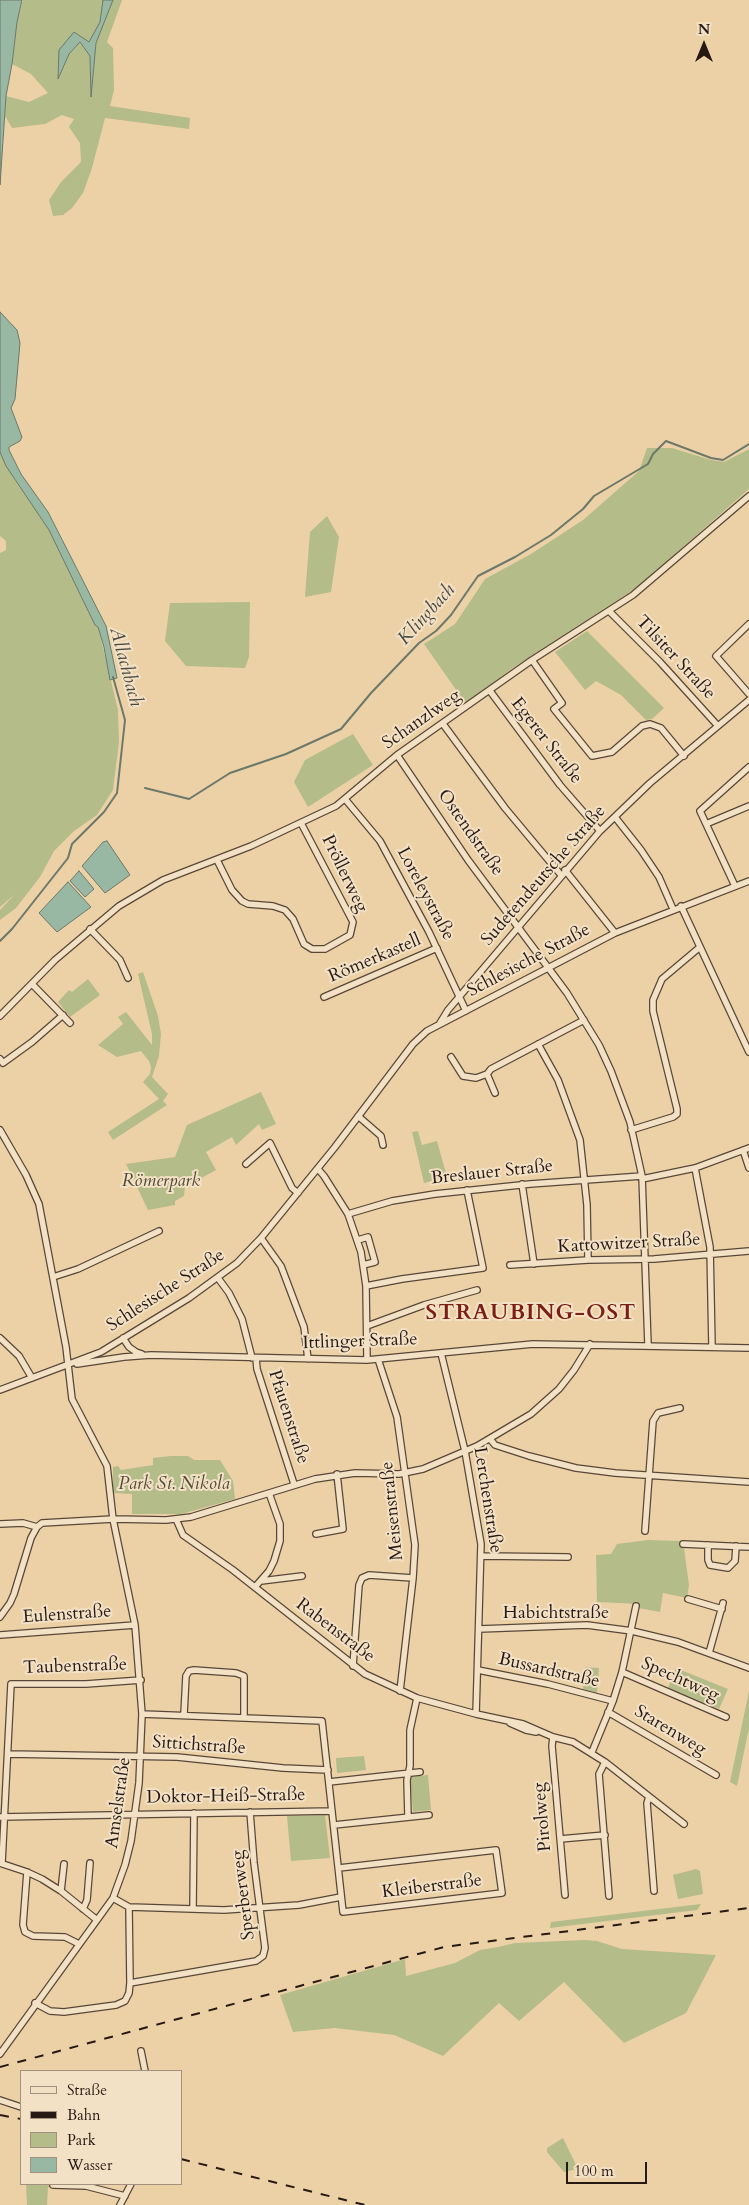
<!DOCTYPE html>
<html>
<head>
<meta charset="utf-8">
<style>
	body { margin:0 }
	#map { position:relative; width:749px; height:2205px; overflow:hidden; background:#ecd1a6; font-family:Cardo,serif }
	canvas { display:block }
	.legend { position:absolute; left:20px; top:2070px; width:162px; height:115px; box-sizing:border-box; background:#f3e1c5; border:1px solid #a1917e; margin:0; padding:6px 9px; list-style:none; font-size:15px; color:#261914 }
	.legend li { display:flex; align-items:center; gap:10px; height:25px }
	.legend b { width:25px; border:1px solid #a1917e }
	.north { position:absolute; left:679px; top:20px; width:50px; height:50px; -webkit-text-stroke:4px #f3e1c5; paint-order:stroke; rotate:0deg; font-size:14px; font-weight:700; line-height:20px; text-align:center; color:#261914 }
	.north::after { content:''; display:block; margin:auto; width:18px; height:22px; background:#261914; clip-path:polygon(50% 0,100% 100%,50% 72%,0 100%) }
	.scale { position:absolute; left:566px; top:2162px; width:81px; height:22px; box-sizing:border-box; border:2px solid #261914; border-top:0; padding-left:6px; font-size:15px; line-height:18px; white-space:nowrap; color:#261914; -webkit-text-stroke:4px #f3e1c5; paint-order:stroke }
</style>
</head>
<body>
<div id="map">
<canvas width="749" height="2205"></canvas>
<ul class="legend">
<li><b style="height:6px;background:#f3e1c5"></b>Straße</li>
<li><b style="height:6px;background:#261914"></b>Bahn</li>
<li><b style="height:14px;background:#b4bc89"></b>Park</li>
<li><b style="height:14px;background:#99b8a3"></b>Wasser</li>
</ul>
<div class="north">N</div>
<div class="scale">100 m</div>
</div>
<script>
const ctx = document.querySelector('canvas').getContext('2d');
ctx.lineJoin = 'round';
function fillPath(path, color) {
  ctx.fillStyle = color;
  ctx.fill(path, 'evenodd');
}
function toPath(rows) {
  const path = new Path2D();
  for (const r of rows) {
    path.moveTo(r[0], r[1]);
    for (let i = 2; i < r.length; i += 2) path.lineTo(r[i], r[i + 1]);
  }
  return path;
}
function trace(path, color, width, dash) {
  ctx.strokeStyle = color;
  ctx.lineWidth = width;
  ctx.lineCap = dash ? 'butt' : 'round';
  ctx.setLineDash(dash || []);
  ctx.stroke(path);
}
function write(font, color, halo, rows, align = 'center') {
  ctx.font = font + ' Cardo,serif';
  ctx.lineWidth = 4;
  ctx.setLineDash([]);
  ctx.textBaseline = 'middle';
  ctx.strokeStyle = halo;
  ctx.fillStyle = color;
  for (const [text, x, y, turn = 0] of rows) {
    ctx.save();
    ctx.translate(x, y);
    ctx.rotate((+turn || 0) * Math.PI / 180);
    ctx.textAlign = isNaN(turn) ? turn : align;
    if (halo) ctx.strokeText(text, 0, 0);
    ctx.fillText(text, 0, 0);
    ctx.restore();
  }
}
fillPath(toPath([
	[23,0,103,0,100,22,89,43,74,32,69,54,80,42,90,56,91,91,96,43,113,0,122,0,107,42,113,48,114,90,110,106,190,118,189,129,105,118,92,168,83,193,72,208,63,215,53,216,49,200,61,182,81,162,80,143,69,127,74,119,62,115,45,124,12,128,5,116,6,96,29,102,48,93,31,74,12,64,17,22],
	[647,448,672,448,711,460,724,462,749,449,749,489,636,588,511,669,466,704,424,644,455,624,485,579,531,554,583,520,639,471],
	[0,452,18,484,49,530,95,625,98,627,118,710,119,742,113,790,97,815,74,831,54,851,40,877,16,908,0,920,0,910,15,894,0,907,0,553,6,550,6,541,0,536],
	[327,516,339,537,331,592,305,597,310,532],
	[250,602,249,657,245,668,186,666,165,641,170,603],
	[587,631,664,708,652,719,646,720,621,695,596,681,585,690,555,652],
	[353,734,373,765,308,807,294,782,305,760],
	[143,972,158,1016,161,1034,159,1056,152,1077,168,1094,163,1101,167,1105,113,1140,108,1132,159,1099,143,1082,150,1074,151,1067,149,1061,141,1051,117,1057,98,1045,123,1024,118,1017,126,1012,152,1045,152,1034,138,974],
	[88,979,100,995,70,1017,58,1002,69,990,72,992],
	[261,1092,276,1124,262,1130,259,1124,236,1145,232,1137,206,1152,216,1170,185,1187,184,1196,175,1201,175,1205,148,1210,126,1164,175,1157,187,1125],
	[418,1131,422,1145,437,1141,447,1177,424,1183,412,1132],
	[171,1456,188,1456,194,1460,220,1460,233,1481,235,1499,181,1514,132,1514,132,1494,113,1493,113,1467,118,1466,121,1470,153,1465,153,1458],
	[648,1540,683,1541,689,1585,687,1598,663,1593,660,1612,638,1608,639,1604,597,1602,596,1555,611,1554,617,1544],
	[585,1667,599,1668,597,1693,583,1689],
	[676,1668,728,1689,719,1709,668,1688],
	[749,1691,749,1728,737,1786,730,1782],
	[364,1756,366,1770,337,1773,336,1758],
	[428,1775,431,1810,413,1812,410,1777],
	[325,1815,330,1858,291,1861,287,1816],
	[696,1869,700,1871,703,1894,678,1899,673,1875],
	[701,1904,697,1910,550,1928,551,1922],
	[585,1940,597,1941,622,1949,716,1955,686,2013,624,2043,564,1982,519,2021,499,2003,443,2056,394,2035,335,2028,293,2032,280,1995,405,1959,406,1976,455,1963,480,1950,498,1947,515,1943],
	[563,2138,578,2169,564,2172,547,2152,547,2148],
	[26,2184,52,2184,52,2187,48,2187,47,2205,27,2205]
]), '#b4bc89');
const water = toPath([
	[0,0,22,0,17,22,12,64,6,96,0,185,0,0],
	[103,0,113,0,96,43,91,97,90,56,80,42,69,54,58,79,59,50,74,32,89,42,100,22,103,0],
	[0,312,17,330,20,343,15,399,11,408,22,437,20,441,9,447,9,450,21,474,48,512,106,626,117,678,110,680,104,647,98,627,95,625,49,530,6,466,0,452,0,312],
	[107,841,130,875,105,893,82,866,103,842,107,841],
	[79,871,94,889,85,897,70,881,79,871],
	[68,882,91,907,57,932,39,913,68,882]
]);
fillPath(water, '#99b8a3');
trace(water, '#6b786a', 1);
trace(toPath([
	[145,788,189,799,230,773,286,754,341,729,371,693,419,643,436,631,451,615,478,576,515,557,551,535,583,509,594,496,648,464,653,454,666,441,711,458,723,460,749,444],
	[0,941,12,929,68,858,72,844,104,812,117,793,125,720,113,677]
]), '#6b786a', 2);
const minor = toPath([
	[609,611,660,662,718,726],
	[749,624,716,656,749,694],
	[532,660,562,703,554,709,592,756,612,752,642,726,650,724,661,728,684,756],
	[490,691,560,785,600,831],
	[443,724,505,808,561,875],
	[397,755,468,860,567,993,599,1045,611,1071,630,1122,642,1176,648,1345],
	[345,799,380,841,429,932,466,1011],
	[615,817,641,850,659,877,673,909],
	[706,824,749,806],
	[217,860,232,890,242,901,248,904,273,906,285,910,293,919,304,944,312,949,325,949,350,935,353,922,301,823],
	[565,870,615,933],
	[735,886,700,811,749,767],
	[681,906,749,1052],
	[90,929,120,960,128,978],
	[32,984,70,1023],
	[324,997,437,948],
	[0,1016,55,960,119,906,163,880,251,846,336,806,397,755,532,660,633,595,749,496],
	[440,1023,448,1010,600,831,650,783,749,700],
	[538,1044,558,1080,580,1140,587,1205,588,1260],
	[451,1057,463,1076,476,1078,487,1074],
	[0,1059,3,1063,32,1042,63,1015],
	[495,1093,487,1074,491,1069,584,1020],
	[358,1116,381,1136,383,1145],
	[0,1130,26,1175,39,1204,66,1347,72,1399,107,1466,113,1519,135,1625,142,1714,139,1783,131,1841,125,1865,113,1898,0,2054],
	[631,1130,673,1117,677,1114,677,1109,653,1011,653,1000,662,979,700,947],
	[743,1150,749,1168],
	[246,1164,270,1143,292,1188,298,1193],
	[695,1168,710,1247,712,1347],
	[318,1169,324,1176,348,1214,361,1252,366,1286,367,1360],
	[642,1179,695,1168,749,1148],
	[522,1184,534,1264],
	[348,1214,392,1201,435,1194,530,1184,642,1176],
	[261,1238,281,1266,304,1327,308,1359],
	[358,1240,368,1237,375,1262,363,1265],
	[510,1265,588,1260,654,1259,749,1251],
	[53,1277,78,1269,159,1231],
	[218,1278,229,1293,242,1319,252,1358],
	[366,1286,402,1279,483,1268,467,1190],
	[367,1326,424,1305,477,1290],
	[0,1338,19,1356,32,1378],
	[123,1338,129,1347,136,1352,142,1354],
	[441,1353,465,1451,481,1544,476,1714],
	[256,1358,257,1369,294,1484],
	[378,1359,397,1417,415,1545,413,1578,400,1691],
	[77,1364,124,1357,151,1355,367,1360,533,1344,749,1348],
	[0,1390,101,1352,189,1298,237,1263,261,1238,335,1147,413,1044,427,1031,615,933,749,881],
	[490,1439,495,1445,529,1456,576,1468,615,1473,749,1482],
	[176,1519,183,1535,233,1570,365,1674,417,1698,476,1714,523,1724,553,1737,573,1742,605,1762,684,1824],
	[0,1524,23,1523,37,1527],
	[645,1531,653,1421,658,1413,680,1408],
	[316,1534,343,1529,337,1474],
	[683,1544,749,1547],
	[708,1545,708,1560,710,1565,728,1568,735,1561,736,1546],
	[482,1556,568,1557],
	[261,1581,302,1576],
	[255,1587,269,1571,274,1561,280,1541,280,1524,269,1493],
	[688,1599,722,1609],
	[0,1617,10,1603,14,1594,31,1538,37,1527,42,1523,113,1519,166,1520,191,1517,315,1479,355,1473,399,1474,423,1469,477,1446,531,1414,559,1389,574,1370,590,1344],
	[479,1629,587,1625,632,1631,678,1642,749,1668],
	[0,1635,135,1625],
	[709,1653,723,1603],
	[353,1666,359,1585,362,1578,369,1575,413,1578],
	[478,1670,548,1684,613,1701],
	[622,1672,726,1717],
	[608,1712,716,1775],
	[142,1714,322,1721,343,1912,502,1893,496,1850,339,1868],
	[184,1714,186,1676,189,1671,194,1670,236,1673,244,1676,244,1717],
	[510,1723,526,1730,536,1732],
	[553,1737,552,1746,565,1895],
	[592,1752,613,1701,622,1672,636,1606],
	[8,1754,177,1757,283,1768,328,1770],
	[605,1762,599,1774,609,1896],
	[329,1782,420,1772],
	[649,1797,647,1803,654,1891],
	[0,1817,332,1811],
	[408,1817,407,1780,410,1766,410,1730,417,1698],
	[334,1825,429,1815],
	[560,1839,605,1835],
	[0,1863,27,1872,42,1879,61,1891,97,1920],
	[2,1863,11,1684,86,1684,141,1680],
	[27,1872,23,1925,25,1932,33,1936,65,1937,79,1944],
	[61,1891,64,1864],
	[113,1898,129,1907,224,1910,299,1905,341,1897],
	[83,1909,87,1900,90,1863],
	[193,1909,194,1813],
	[130,1983,256,1961,263,1956,265,1948,254,1863,250,1812],
	[35,2003,50,2011,64,2012,116,2005,125,2001,129,1993,130,1983,129,1907],
	[141,2051,145,2071],
	[0,2100,21,2107],
	[53,2185,86,2186,125,2196],
	[120,2205,131,2184]
]);
trace(minor, '#584738', 8);
trace(minor, '#f3e1c5', 5.5);
trace(toPath([
	[0,2067,444,1947,749,1908],
	[0,2115,21,2119],
	[181,2159,365,2205]
]), '#261914', 2, [9, 9]);
write('18px', '#261914', '#f3e1c5', [
	["Tilsiter Straße",675,658,47],
	["Schanzlweg",422,720,-35],
	["Egerer Straße",546,741,52],
	["Ostendstraße",470,833,55],
	["Pröllerweg",344,874,64],
	["Sudetendeutsche Straße",544,876,-49],
	["Loreleystraße",425,894,62],
	["Römerkastell",375,959,-23],
	["Schlesische Straße",529,961,-28],
	["Breslauer Straße",492,1173,-6],
	["Kattowitzer Straße",629,1244,-3],
	["Schlesische Straße",166,1291,-33],
	["Ittlinger Straße",360,1342,-2],
	["Pfauenstraße",288,1417,72],
	["Lerchenstraße",487,1500,81],
	["Meisenstraße",393,1511,-96],
	["Habichtstraße",556,1614],
	["Eulenstraße",67,1615,-4],
	["Rabenstraße",335,1631,37],
	["Taubenstraße",75,1667,-2],
	["Bussardstraße",549,1671,13],
	["Spechtweg",680,1680,24],
	["Starenweg",670,1731,31],
	["Sittichstraße",199,1746,4],
	["Doktor-Heiß-Straße",226,1797,-1],
	["Amselstraße",119,1803,-82],
	["Pirolweg",543,1817,-95],
	["Kleiberstraße",432,1887,-7],
	["Sperberweg",244,1895,-97]
]);
write('italic 18px', '#514a37', '#f3e1c5', [
	["Römerpark",161,1182],
	["Park St. Nikola",174,1485]
]);
write('italic 19px', '#48493f', '#f3e1c5', [
	["Klingbach",427,615,-48],
	["Allachbach",125,667,75]
]);
ctx.letterSpacing = '1px';
write('bold 22px', '#7a1f14', '#f3e1c5', [
	["STRAUBING-OST",531,1314]
]);
ctx.letterSpacing = '0px';
</script>
</body>
</html>
